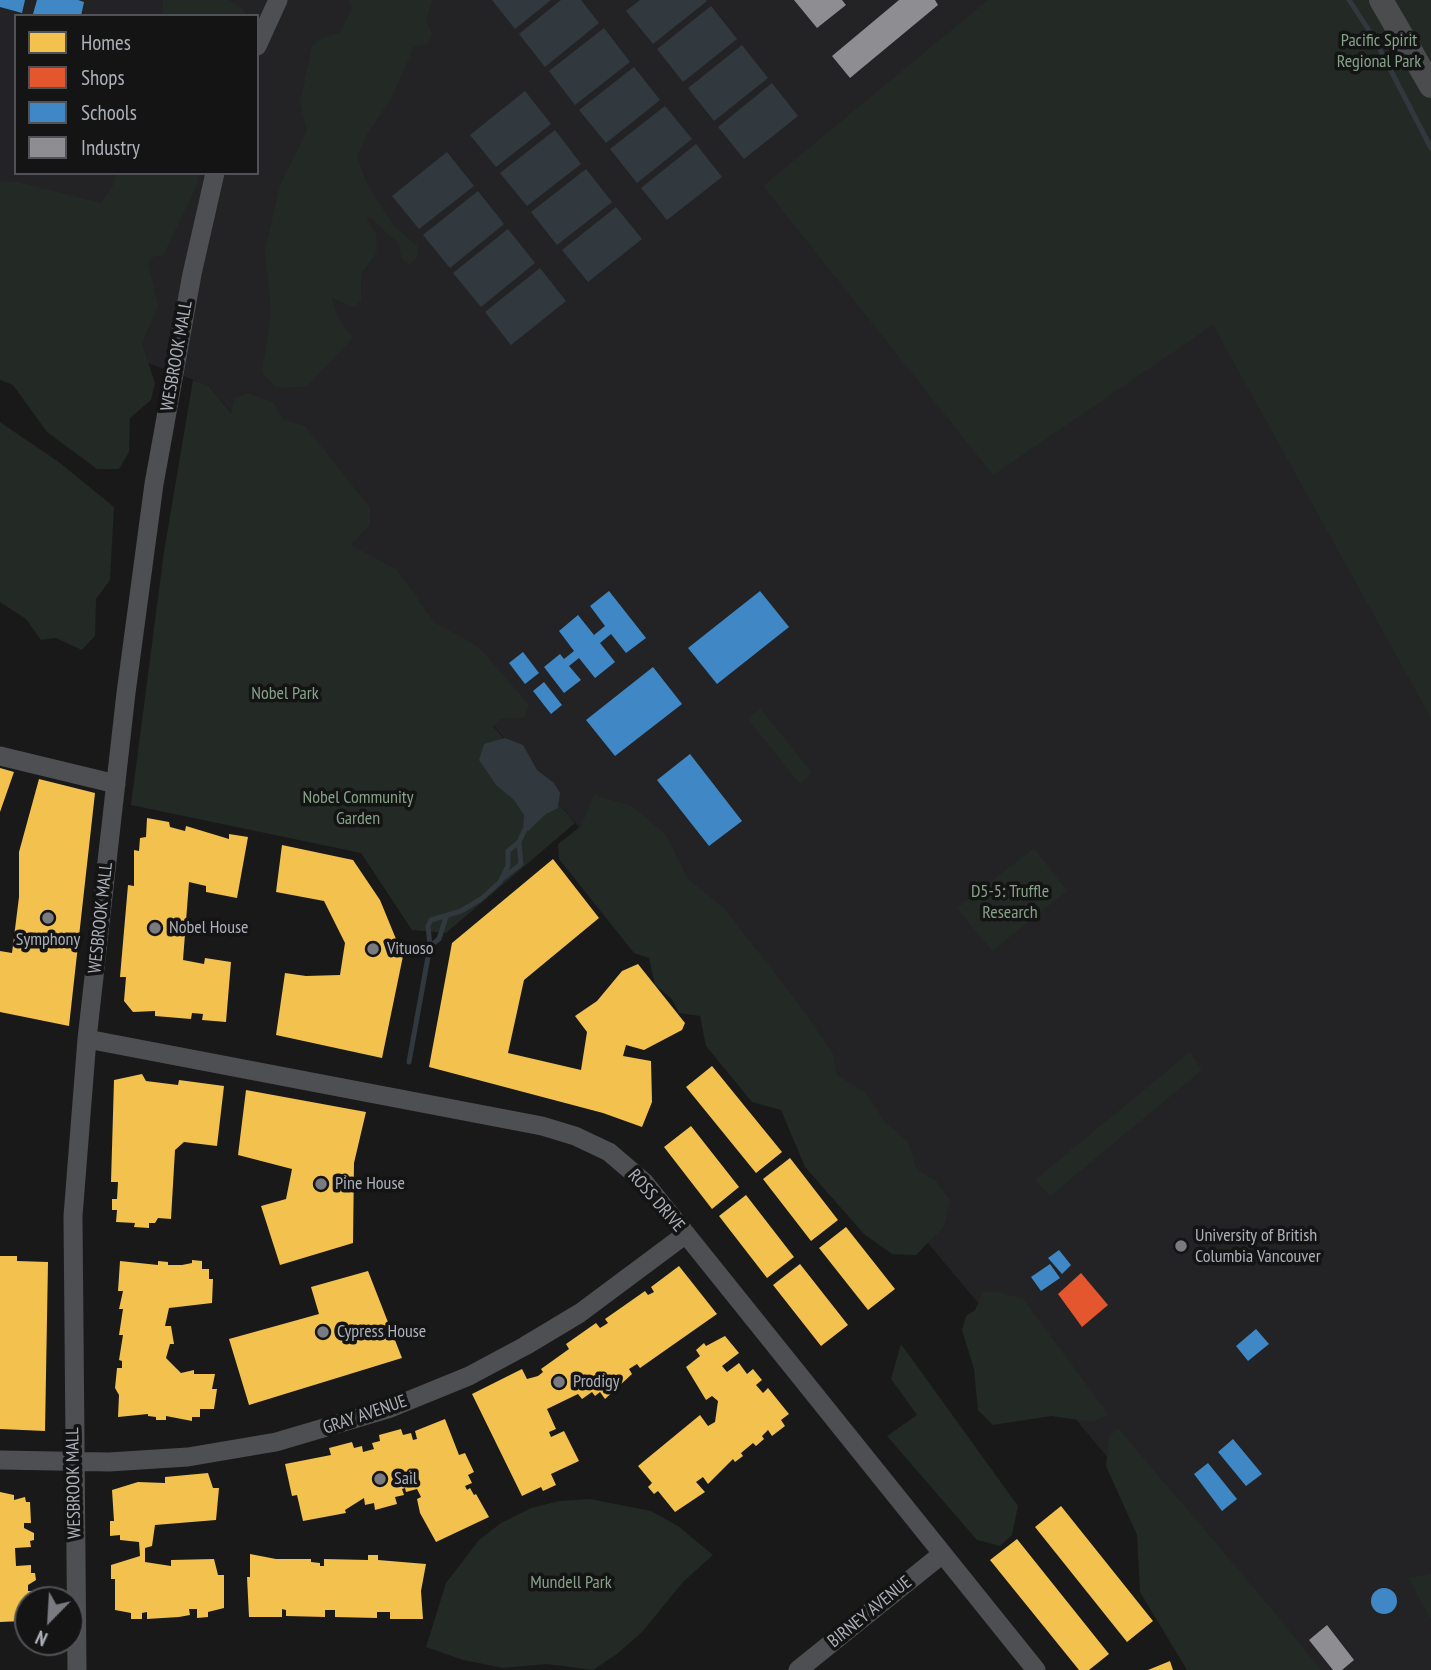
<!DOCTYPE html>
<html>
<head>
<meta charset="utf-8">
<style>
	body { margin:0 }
	#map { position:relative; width:1431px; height:1670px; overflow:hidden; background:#19191a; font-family:"PT Sans Narrow",sans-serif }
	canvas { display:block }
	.legend { position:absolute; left:14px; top:14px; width:245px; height:161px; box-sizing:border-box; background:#141415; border:2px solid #515257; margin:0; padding:9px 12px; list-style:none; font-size:21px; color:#acb0b9 }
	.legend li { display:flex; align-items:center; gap:14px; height:35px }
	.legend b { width:35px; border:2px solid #515257 }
	.north { position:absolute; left:14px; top:1586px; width:70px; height:70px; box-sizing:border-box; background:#141415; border:2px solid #515257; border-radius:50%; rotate:204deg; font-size:19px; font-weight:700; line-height:28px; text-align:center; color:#acb0b9 }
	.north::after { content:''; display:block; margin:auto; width:24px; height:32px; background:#797b81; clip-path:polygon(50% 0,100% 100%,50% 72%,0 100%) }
</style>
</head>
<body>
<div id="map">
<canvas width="1431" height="1670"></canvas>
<ul class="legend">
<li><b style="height:19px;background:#f2c14e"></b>Homes</li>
<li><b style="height:19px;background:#e4572e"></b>Shops</li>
<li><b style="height:19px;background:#3f88c5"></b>Schools</li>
<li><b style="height:19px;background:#8d8d92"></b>Industry</li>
</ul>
<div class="north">N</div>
</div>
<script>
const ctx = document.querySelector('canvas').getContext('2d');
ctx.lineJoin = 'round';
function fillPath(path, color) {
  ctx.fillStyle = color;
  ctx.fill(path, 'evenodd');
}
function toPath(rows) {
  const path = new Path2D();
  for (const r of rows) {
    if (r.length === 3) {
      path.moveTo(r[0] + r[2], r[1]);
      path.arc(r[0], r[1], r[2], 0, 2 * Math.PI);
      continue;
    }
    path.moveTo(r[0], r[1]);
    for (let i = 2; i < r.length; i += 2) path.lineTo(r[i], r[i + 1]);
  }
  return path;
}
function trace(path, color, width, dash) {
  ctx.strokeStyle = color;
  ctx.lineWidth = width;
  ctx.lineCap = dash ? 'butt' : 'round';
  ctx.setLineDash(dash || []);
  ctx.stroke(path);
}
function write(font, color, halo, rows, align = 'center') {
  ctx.font = font + ' "PT Sans Narrow",sans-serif';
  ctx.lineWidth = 7;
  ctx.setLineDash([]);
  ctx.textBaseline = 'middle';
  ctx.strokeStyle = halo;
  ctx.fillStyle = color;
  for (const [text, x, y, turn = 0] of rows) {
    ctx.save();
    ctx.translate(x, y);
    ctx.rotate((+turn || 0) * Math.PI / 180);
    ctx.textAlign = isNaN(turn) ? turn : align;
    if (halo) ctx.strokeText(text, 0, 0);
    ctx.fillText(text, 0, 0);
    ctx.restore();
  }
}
fillPath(toPath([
	[0,0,1292,0,1431,257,1431,1670,1286,1670,208,385,0,309],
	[16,16,257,16,257,173,16,173]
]), '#232325');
fillPath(toPath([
	[163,0,229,0,243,9,246,16,162,16],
	[347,0,432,0,426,21,432,34,428,43,414,47,391,99,367,134,357,157,367,184,393,225,418,247,417,258,409,265,402,259,398,243,370,217,366,218,376,234,377,252,361,274,361,300,354,308,332,298,336,314,353,338,306,387,276,388,262,372,271,314,265,250,280,185,307,131,300,103,312,46,324,37,340,33,352,8],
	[988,0,1431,0,1431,718,1213,325,993,475,763,186],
	[116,173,199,173,197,185,163,256,154,256,148,264,158,305,142,344,155,383,151,400,130,418,129,452,119,469,97,469,47,432,13,385,0,380,0,181,18,182,101,203,112,188],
	[193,380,208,385,231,413,235,398,248,393,273,402,283,419,305,426,370,508,370,524,351,545,397,570,434,622,479,647,529,705,524,718,500,719,493,726,575,823,446,933,412,930,361,853,131,805,164,552],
	[0,422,60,463,114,507,110,580,96,599,95,636,82,650,56,638,41,640,26,619,0,602],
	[760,708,812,773,800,784,748,719],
	[594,795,632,806,666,835,688,879,724,908,804,1011,833,1054,837,1075,866,1093,884,1121,908,1142,917,1170,936,1181,950,1200,944,1227,916,1255,892,1254,864,1234,805,1167,781,1110,752,1102,706,1046,700,1016,679,1013,672,999,655,985,649,958,634,953,559,859,558,844,581,826],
	[1034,848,1067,891,992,951,957,908],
	[1190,1052,1202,1070,1050,1196,1035,1180],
	[996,1291,1023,1299,1109,1415,1091,1422,1051,1416,993,1425,978,1410,974,1369,962,1330,966,1316,975,1310,983,1292],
	[901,1344,1018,1506,1012,1535,1000,1546,977,1540,887,1436,917,1415,891,1379],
	[1118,1428,1275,1613,1321,1670,1187,1670,1140,1592,1137,1535,1106,1466,1109,1437],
	[590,1499,651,1511,678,1526,713,1555,683,1582,642,1632,617,1654,593,1670,546,1664,503,1668,463,1660,426,1647,446,1583,479,1540,501,1523,531,1508,559,1501],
	[1431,1574,1431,1619,1408,1578]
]), '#232924');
fillPath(toPath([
	[492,0,551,0,515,29],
	[561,0,581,0,599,23,545,67,519,34],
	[640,0,706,0,707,1,653,44,626,11],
	[711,6,737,39,683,82,657,49],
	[604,28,630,62,575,105,549,71],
	[742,45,768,78,714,121,688,88],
	[634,67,660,100,606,143,579,110],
	[772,83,798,116,744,159,718,127],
	[525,91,551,124,496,167,470,135],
	[665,106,692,139,637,183,610,149],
	[555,130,581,164,527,206,500,173],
	[696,144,722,177,667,220,641,188],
	[447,152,474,186,419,229,392,196],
	[586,169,612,202,557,245,531,212],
	[478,191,504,224,450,268,423,235],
	[616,207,642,239,588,282,562,250],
	[508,229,535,263,481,307,453,273],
	[540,268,566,301,511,345,485,312],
	[505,738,523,745,537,770,554,783,560,793,558,808,546,814,528,831,523,829,524,815,514,800,496,785,479,760,484,744]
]), '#31383e');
fillPath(toPath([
	[0,768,14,772,0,812],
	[39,779,95,793,69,1026,0,1012,0,951,12,953,19,897,19,852],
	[147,818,169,822,170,827,185,831,186,826,229,839,229,834,248,837,237,898,206,892,206,886,189,882,183,960,204,964,205,958,231,962,226,1022,202,1020,203,1014,192,1013,191,1019,155,1016,155,1011,133,1012,124,1001,126,977,120,977,128,885,134,886,134,850,139,851,140,838,146,837],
	[282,845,353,860,380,900,403,956,382,1058,276,1035,285,973,306,976,340,975,345,943,324,901,276,892],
	[553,859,599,918,524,980,508,1053,581,1070,587,1032,575,1016,597,1001,622,971,638,964,685,1023,682,1030,644,1050,626,1045,623,1056,651,1061,652,1102,642,1127,603,1113,429,1067,452,943],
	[712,1066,782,1152,756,1173,686,1087],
	[142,1074,146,1081,178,1085,179,1080,224,1086,217,1146,184,1142,175,1150,171,1219,158,1218,155,1223,149,1223,149,1228,134,1227,135,1223,116,1222,117,1210,112,1210,112,1199,117,1199,118,1182,111,1182,114,1080],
	[246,1090,366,1112,354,1163,353,1243,280,1265,261,1206,286,1199,292,1169,238,1155],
	[691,1126,739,1187,712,1209,664,1147],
	[790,1158,838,1220,811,1241,763,1179],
	[746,1195,794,1257,767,1278,719,1216],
	[846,1227,895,1289,868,1310,819,1248],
	[0,1256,17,1256,17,1261,48,1262,45,1431,0,1429],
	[192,1260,202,1261,202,1269,209,1269,209,1279,213,1279,212,1303,169,1308,165,1326,171,1326,174,1344,170,1344,166,1358,181,1373,194,1370,194,1374,215,1374,212,1389,217,1389,214,1409,200,1409,200,1417,192,1417,192,1421,166,1416,166,1420,156,1420,156,1417,148,1416,148,1414,118,1417,119,1395,115,1388,117,1368,122,1368,122,1361,119,1360,123,1335,119,1335,123,1309,119,1309,123,1291,118,1291,120,1261,158,1265,158,1261,168,1262,168,1265,182,1265,192,1263],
	[800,1264,848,1325,821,1346,773,1285],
	[679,1266,717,1314,640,1368,637,1364,629,1369,632,1374,605,1399,600,1392,595,1396,592,1392,582,1399,578,1394,547,1409,556,1429,549,1432,551,1437,564,1431,579,1461,551,1474,556,1485,543,1491,541,1487,522,1496,472,1394,522,1369,527,1379,538,1376,543,1372,541,1369,569,1349,566,1344,596,1323,600,1328,608,1323,605,1319,645,1291,648,1295,654,1292,651,1287],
	[368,1271,402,1358,249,1405,229,1339,319,1314,311,1287],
	[725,1336,739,1353,722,1366,727,1372,739,1363,747,1374,753,1369,762,1380,756,1385,763,1393,768,1388,789,1414,781,1420,785,1426,772,1436,768,1430,762,1436,764,1439,756,1446,753,1443,741,1453,743,1456,735,1462,733,1459,708,1484,703,1477,696,1482,705,1492,675,1512,658,1491,654,1494,648,1487,652,1483,638,1466,700,1415,708,1426,715,1422,718,1401,712,1396,706,1400,686,1367,700,1356,696,1350,704,1343,706,1346],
	[445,1419,459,1455,465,1453,474,1472,468,1475,472,1483,465,1486,467,1490,470,1488,474,1495,476,1494,489,1517,436,1542,420,1513,417,1499,421,1497,417,1489,406,1492,405,1488,402,1489,404,1495,395,1497,397,1504,375,1510,374,1503,365,1505,364,1498,345,1510,346,1513,303,1521,297,1495,292,1496,285,1464,331,1455,329,1448,352,1442,354,1448,362,1446,363,1452,374,1449,372,1443,380,1441,379,1435,401,1429,403,1435,411,1433,413,1440,417,1439,415,1431],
	[208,1473,213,1488,219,1488,216,1520,155,1525,152,1546,145,1548,145,1562,171,1566,171,1560,214,1559,218,1575,224,1575,224,1608,208,1612,208,1617,197,1618,197,1609,189,1609,190,1615,179,1617,147,1619,147,1612,142,1613,142,1619,131,1619,131,1613,115,1610,115,1579,111,1579,111,1565,140,1556,139,1542,120,1540,120,1535,110,1536,110,1521,114,1521,112,1490,138,1482,165,1483,165,1477],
	[0,1492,14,1495,14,1500,25,1497,26,1502,30,1502,31,1523,24,1523,24,1528,34,1533,34,1540,30,1541,31,1547,15,1548,16,1566,31,1565,31,1573,35,1573,36,1580,28,1585,28,1591,36,1591,36,1599,28,1600,28,1616,22,1616,22,1621,0,1622],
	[1061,1506,1153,1621,1127,1642,1035,1527],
	[1017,1539,1109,1654,1089,1670,1079,1670,990,1560],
	[250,1554,276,1559,311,1559,311,1562,320,1563,320,1566,324,1566,324,1559,368,1560,368,1555,378,1555,378,1560,426,1564,421,1591,423,1619,390,1619,390,1612,377,1612,377,1618,335,1617,335,1610,325,1610,325,1617,286,1616,286,1610,282,1609,282,1617,249,1617,247,1577,250,1577],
	[1170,1661,1173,1670,1148,1670]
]), '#f2c14e');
fillPath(toPath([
	[1081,1273,1108,1305,1082,1327,1058,1294]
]), '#e4572e');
fillPath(toPath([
	[0,0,25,0,22,13,0,7],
	[37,0,78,0,84,2,81,16,39,16,33,14],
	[609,591,646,638,626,653,611,634,600,643,615,662,595,678,579,658,569,666,581,680,564,693,544,667,560,654,564,659,574,651,559,631,578,615,594,635,605,626,590,606],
	[760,591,789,627,717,684,688,648],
	[523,652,539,673,525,684,509,663],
	[653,667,682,704,615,756,586,720],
	[544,682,562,705,551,714,533,691],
	[690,754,742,821,709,846,657,780],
	[1059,1250,1071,1265,1062,1274,1048,1258],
	[1050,1264,1060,1278,1041,1291,1031,1277],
	[1256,1329,1269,1344,1248,1361,1236,1346],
	[1233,1439,1262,1474,1246,1486,1218,1452],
	[1208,1463,1237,1499,1222,1511,1194,1474],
	[1384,1601,13]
]), '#3f88c5');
fillPath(toPath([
	[794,0,842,0,846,5,817,28],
	[899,0,935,0,938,5,850,78,832,56],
	[1327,1625,1354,1660,1342,1670,1333,1670,1309,1640]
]), '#8d8d92');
trace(toPath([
	[1349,0,1374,38,1431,148],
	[503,878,521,864,519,842],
	[430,946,439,939,446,917],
	[409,1062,430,946,428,926,431,920,461,911,481,899,500,882,508,866,508,851,519,842,525,829]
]), '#31383e', 5);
trace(toPath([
	[257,46,278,0],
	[0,756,116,784],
	[87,1039,542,1126,575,1136,609,1152,644,1182,1036,1670],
	[0,1460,109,1462,188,1457,276,1442,388,1409,469,1376,525,1346,580,1313,686,1234],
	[77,1670,73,1216,87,1039,126,693,154,484,192,274,215,173],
	[798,1670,941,1555]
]), '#4e4f52', 19);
trace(toPath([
	[1381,0,1431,86]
]), '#4b4c4e', 24);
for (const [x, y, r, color] of [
	[48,918,7,"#797b81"],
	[155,928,7,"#797b81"],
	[373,949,7,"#797b81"],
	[321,1184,7,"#797b81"],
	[1181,1246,7,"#797b81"],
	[323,1332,7,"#797b81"],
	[559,1382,7,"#797b81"],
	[380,1479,7,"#797b81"]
]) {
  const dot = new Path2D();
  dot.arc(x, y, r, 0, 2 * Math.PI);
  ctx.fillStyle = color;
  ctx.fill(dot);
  trace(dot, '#141415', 2.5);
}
write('18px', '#86a288', '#141415', [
	["Pacific Spirit",1379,41],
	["Regional Park",1379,62],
	["Nobel Park",285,694],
	["Nobel Community",358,798],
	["Garden",358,819],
	["D5-5: Truffle",1010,892],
	["Research",1010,913],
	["Mundell Park",571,1583]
]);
write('18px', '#acb0b9', '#141415', [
	["WESBROOK MALL",177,356,-80],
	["WESBROOK MALL",101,918,-84],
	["ROSS DRIVE",656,1201,49],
	["GRAY AVENUE",365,1415,-19],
	["WESBROOK MALL",74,1483,-91],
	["BIRNEY AVENUE",870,1612,-39]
]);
write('18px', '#acb0b9', '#141415', [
	["Nobel House",169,928],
	["Symphony",48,940,"center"],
	["Vituoso",387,949],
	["Pine House",335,1184],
	["University of British",1195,1236],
	["Columbia Vancouver",1195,1257],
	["Cypress House",337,1332],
	["Prodigy",573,1382],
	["Sail",394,1479]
], 'left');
</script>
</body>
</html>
